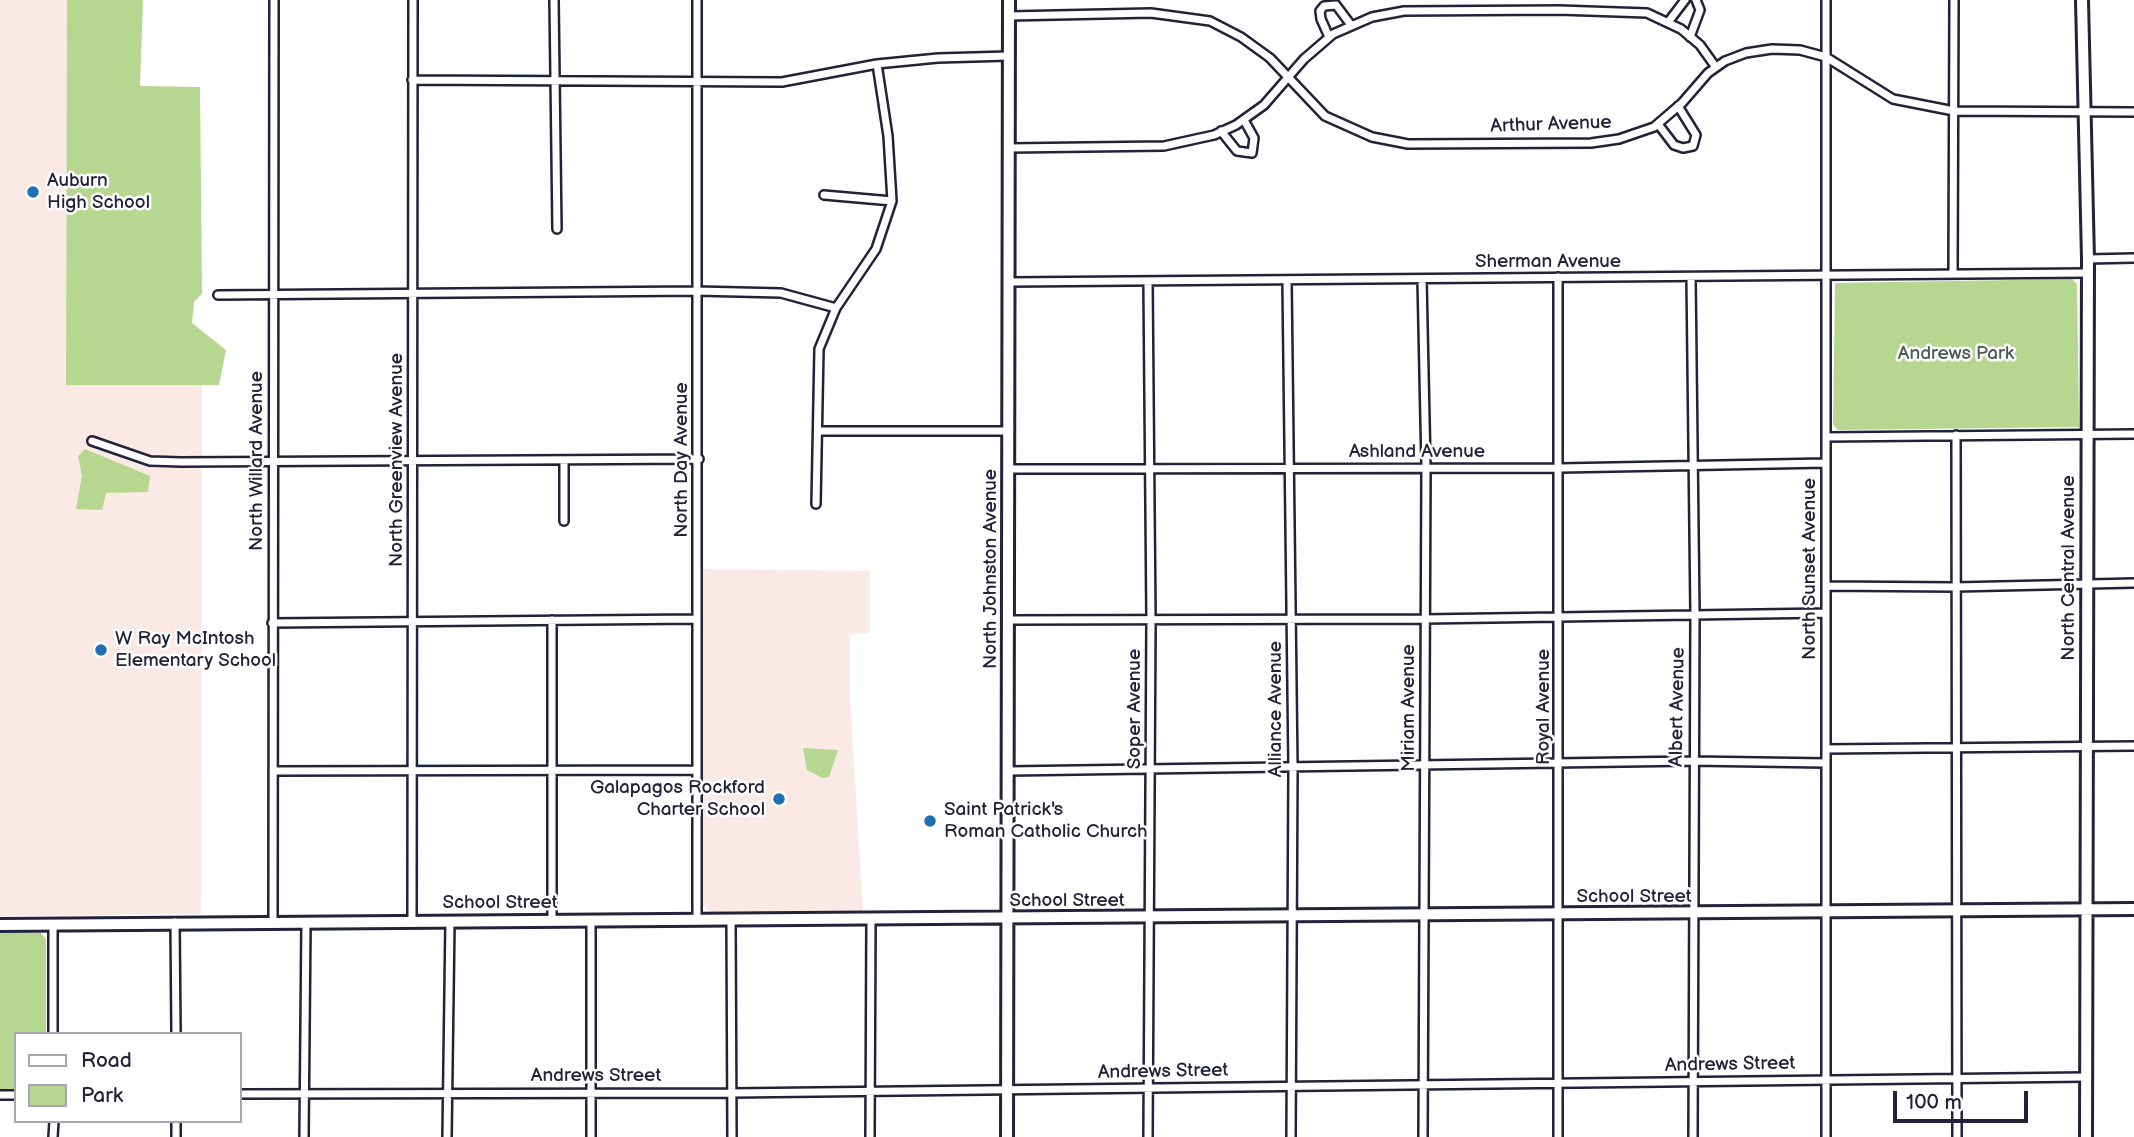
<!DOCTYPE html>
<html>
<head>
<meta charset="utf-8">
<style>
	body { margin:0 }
	#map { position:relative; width:2134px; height:1137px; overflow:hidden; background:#fff; font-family:"Balsamiq Sans",sans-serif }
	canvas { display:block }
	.legend { position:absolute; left:14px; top:1032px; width:228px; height:91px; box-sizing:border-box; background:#fff; border:2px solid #a7a7b1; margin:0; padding:9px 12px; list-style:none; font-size:21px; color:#22223b }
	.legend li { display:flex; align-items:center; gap:14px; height:35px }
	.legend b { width:35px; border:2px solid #a7a7b1 }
	.scale { position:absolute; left:1893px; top:1091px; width:135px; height:32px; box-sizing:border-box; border:4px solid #22223b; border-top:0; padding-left:9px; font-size:21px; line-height:24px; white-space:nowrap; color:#22223b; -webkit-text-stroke:5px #fff; paint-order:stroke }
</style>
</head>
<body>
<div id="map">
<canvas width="2134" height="1137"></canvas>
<ul class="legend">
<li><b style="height:9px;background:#fff"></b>Road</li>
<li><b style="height:19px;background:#b6d790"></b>Park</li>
</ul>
<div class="scale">100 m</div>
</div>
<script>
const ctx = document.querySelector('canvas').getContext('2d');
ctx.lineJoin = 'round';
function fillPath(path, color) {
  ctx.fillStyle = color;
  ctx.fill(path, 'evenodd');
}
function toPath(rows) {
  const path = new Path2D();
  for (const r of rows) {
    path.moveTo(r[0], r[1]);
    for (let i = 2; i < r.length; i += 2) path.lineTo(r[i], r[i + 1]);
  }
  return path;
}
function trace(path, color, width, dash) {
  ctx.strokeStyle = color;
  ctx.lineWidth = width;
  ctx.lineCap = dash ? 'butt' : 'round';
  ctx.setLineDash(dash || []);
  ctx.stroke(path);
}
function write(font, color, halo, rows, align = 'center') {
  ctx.font = font + ' "Balsamiq Sans",sans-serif';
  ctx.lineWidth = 5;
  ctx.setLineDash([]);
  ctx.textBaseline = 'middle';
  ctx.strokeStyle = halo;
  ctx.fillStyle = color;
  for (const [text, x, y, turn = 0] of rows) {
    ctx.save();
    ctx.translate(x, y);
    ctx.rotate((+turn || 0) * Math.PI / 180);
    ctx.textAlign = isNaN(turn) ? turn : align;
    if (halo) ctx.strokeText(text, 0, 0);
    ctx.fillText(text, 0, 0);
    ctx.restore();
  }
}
fillPath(toPath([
	[0,0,67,0,66,384,202,385,201,914,0,916],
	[702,569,870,571,870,633,850,634,850,699,863,912,711,912,702,905]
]), '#fae9e4');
fillPath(toPath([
	[67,0,143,0,140,86,200,87,202,294,194,302,192,323,226,350,219,385,66,385],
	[2072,279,2077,284,2079,427,1838,430,1833,425,1835,283],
	[85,449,150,476,148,492,106,493,102,510,76,509,82,476,78,456],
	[803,748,838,750,829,777,822,778,807,770],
	[0,933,41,933,46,939,46,1034,16,1034,16,1089,0,1089]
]), '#b6d790');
const street = toPath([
	[554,0,557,229],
	[1826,0,1826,1137],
	[1009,16,1151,13,1210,21,1241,37,1270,58,1325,116,1372,137,1408,144,1591,143,1619,139,1654,127,1682,103,1708,73,1725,61,1746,53,1772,49,1800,50,1826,57,1893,99,1954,111,2134,112],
	[1669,21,1685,0],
	[1329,37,1321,19,1320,11,1324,6,1336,5,1351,25],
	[1690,37,1700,10,1696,0],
	[412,80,782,82,877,64,938,58,1009,56],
	[1658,124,1674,145,1683,148,1693,146,1696,135,1678,106],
	[1221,131,1237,151,1252,153,1254,138,1244,120],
	[1009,148,1164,146,1214,135,1236,125,1264,105,1304,59,1333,34,1372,17,1404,11,1559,10,1647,13,1681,29,1700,45,1715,66],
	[824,195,892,201],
	[2088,259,2134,258],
	[1953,273,1954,0],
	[1558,277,1558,1137],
	[1691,277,1695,614,1693,1137],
	[1422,279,1426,467,1423,1137],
	[1287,281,1293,768,1291,1137],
	[1010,282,2087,273],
	[1148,282,1151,620,1148,1137],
	[218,295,697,291,781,293,836,308],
	[818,431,1008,431],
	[1956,435,1957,1137],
	[1826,437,2134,434],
	[92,441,150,461,181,462,699,459],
	[564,460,564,521],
	[1009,469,1560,468,1826,463],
	[816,504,819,349,836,308,876,249,892,201,888,136,877,64],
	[1826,586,1955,587,2134,583],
	[552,620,552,921],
	[1009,620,1424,619,1826,613],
	[272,623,695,619],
	[1826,749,2134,746],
	[273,771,695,770],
	[1009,771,1692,761,1826,763],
	[412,920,413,0],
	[697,920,697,0],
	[731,920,732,1137],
	[273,921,274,0],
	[591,921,591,1137],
	[175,922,176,1034],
	[53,924,53,1034],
	[240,1094,732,1093,2086,1077],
	[0,1095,16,1095],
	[176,1121,176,1137],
	[53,1137,54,1121],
	[304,1137,306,922],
	[447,1137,450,921],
	[870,1137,871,919]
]);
const secondary = toPath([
	[2082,0,2088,259,2086,1137],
	[0,925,2134,909],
	[1007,1137,1009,0]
]);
trace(street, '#22223b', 12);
trace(secondary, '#22223b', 16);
trace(street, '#fff', 7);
trace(secondary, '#fff', 10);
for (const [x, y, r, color] of [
	[33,192,7,"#1f6fb2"],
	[101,650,7,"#1f6fb2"],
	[779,799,7,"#1f6fb2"],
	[930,821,7,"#1f6fb2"]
]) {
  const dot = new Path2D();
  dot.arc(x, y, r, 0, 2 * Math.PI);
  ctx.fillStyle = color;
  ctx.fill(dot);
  trace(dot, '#fff', 2.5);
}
write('19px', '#22223b', '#fff', [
	["Arthur Avenue",1551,125,-2],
	["Sherman Avenue",1548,262],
	["Ashland Avenue",1417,452],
	["North Greenview Avenue",397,460,-90],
	["North Day Avenue",682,460,-90],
	["North Willard Avenue",257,461,-90],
	["North Central Avenue",2069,568,-90],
	["North Johnston Avenue",991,569,-90],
	["North Sunset Avenue",1810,569,-90],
	["Royal Avenue",1544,707,-90],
	["Albert Avenue",1678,707,-89],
	["Miriam Avenue",1409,708,-90],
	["Soper Avenue",1135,709,-90],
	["Alliance Avenue",1276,709,-90],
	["School Street",1634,897],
	["School Street",1067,901],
	["School Street",500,903],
	["Andrews Street",1730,1065,-1],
	["Andrews Street",1163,1072,-1],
	["Andrews Street",596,1076]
]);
write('19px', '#22223b', '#fff', [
	["Auburn",47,181],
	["High School",47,203],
	["W Ray McIntosh",115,639],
	["Elementary School",115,661],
	["Galapagos Rockford",765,788,"right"],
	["Charter School",765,810,"right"],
	["Saint Patrick's",944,810],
	["Roman Catholic Church",944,832]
], 'left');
write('19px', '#4e5854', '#fff', [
	["Andrews Park",1956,354]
]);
</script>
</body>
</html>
